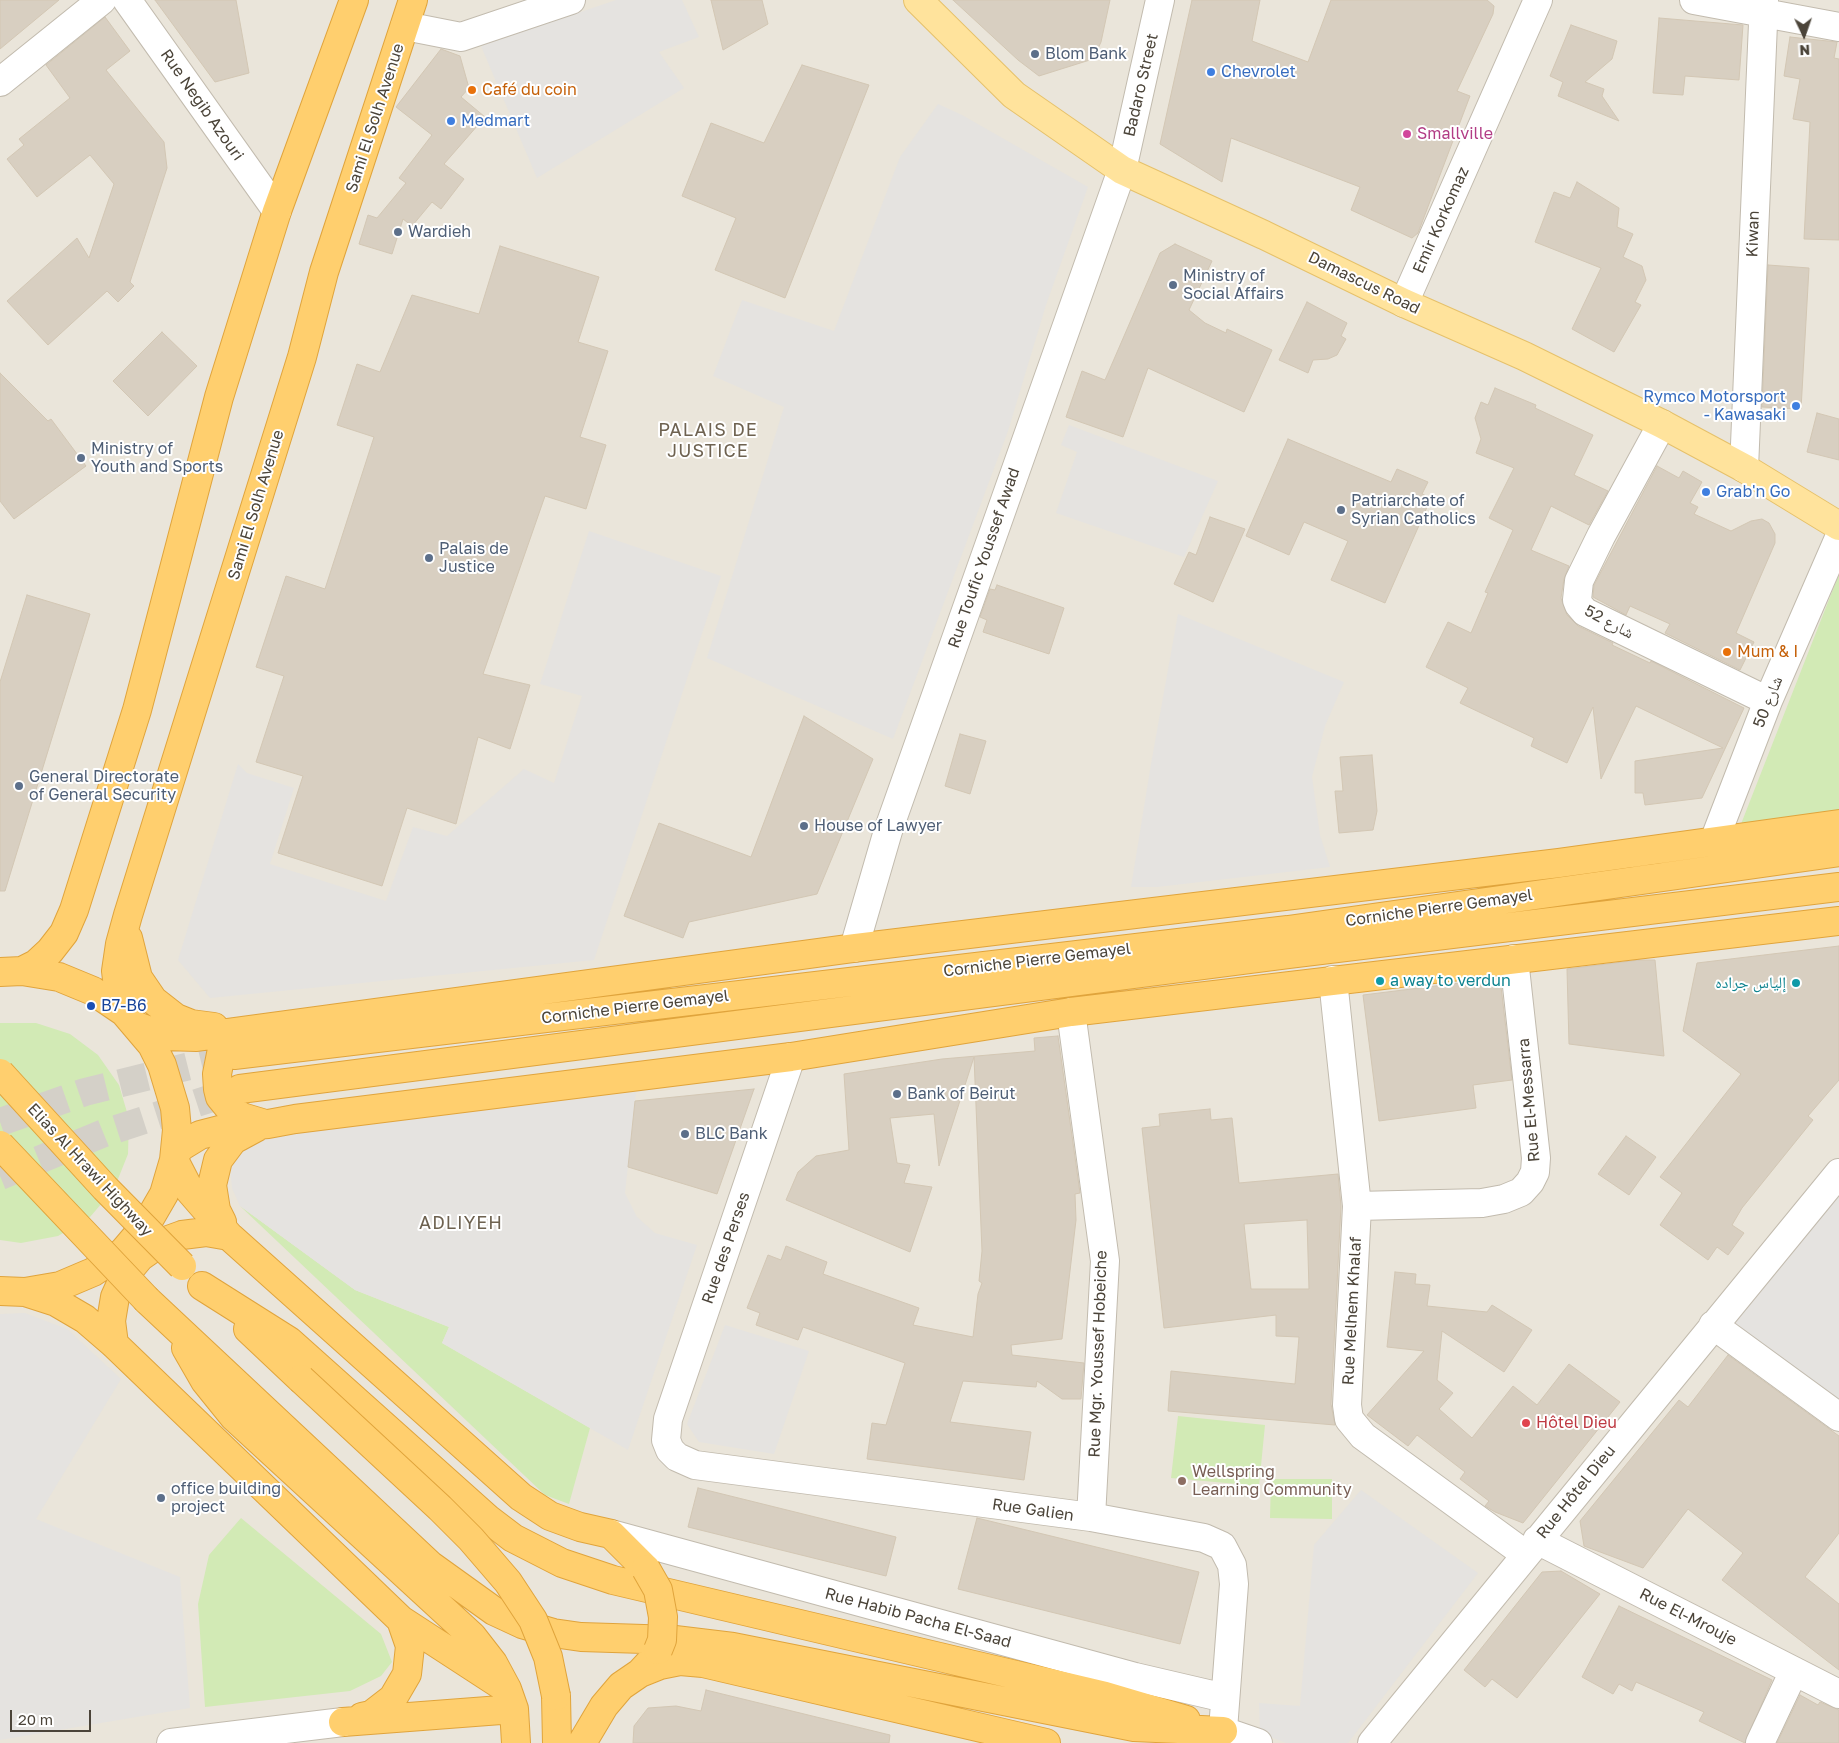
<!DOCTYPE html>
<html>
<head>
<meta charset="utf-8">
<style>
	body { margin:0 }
	#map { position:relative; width:1839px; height:1743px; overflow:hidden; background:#f6f3ec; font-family:"Golos Text",sans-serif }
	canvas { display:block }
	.north { position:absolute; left:1779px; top:10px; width:50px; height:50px; -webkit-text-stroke:4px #fff; paint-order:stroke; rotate:177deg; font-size:14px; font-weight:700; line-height:20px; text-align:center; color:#4b4439 }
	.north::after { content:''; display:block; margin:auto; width:18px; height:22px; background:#4b4439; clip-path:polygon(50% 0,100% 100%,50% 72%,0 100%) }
	.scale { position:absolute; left:10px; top:1710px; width:81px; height:22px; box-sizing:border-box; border:2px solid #4b4439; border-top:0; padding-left:6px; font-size:15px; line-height:18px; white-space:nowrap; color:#4b4439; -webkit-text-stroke:4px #fff; paint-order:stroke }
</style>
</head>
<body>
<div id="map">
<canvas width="1839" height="1743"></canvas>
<div class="north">N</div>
<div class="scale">20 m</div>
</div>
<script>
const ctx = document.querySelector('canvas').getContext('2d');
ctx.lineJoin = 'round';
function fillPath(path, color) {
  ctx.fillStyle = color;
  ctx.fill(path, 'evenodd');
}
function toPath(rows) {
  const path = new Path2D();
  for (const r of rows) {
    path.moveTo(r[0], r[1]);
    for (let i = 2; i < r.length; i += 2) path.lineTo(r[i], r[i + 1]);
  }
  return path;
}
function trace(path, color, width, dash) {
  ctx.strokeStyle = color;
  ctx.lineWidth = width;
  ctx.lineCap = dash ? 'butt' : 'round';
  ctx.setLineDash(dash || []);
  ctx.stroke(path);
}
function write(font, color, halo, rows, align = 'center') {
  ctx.font = font + ' "Golos Text","Noto Naskh Arabic",sans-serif';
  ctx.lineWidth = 4;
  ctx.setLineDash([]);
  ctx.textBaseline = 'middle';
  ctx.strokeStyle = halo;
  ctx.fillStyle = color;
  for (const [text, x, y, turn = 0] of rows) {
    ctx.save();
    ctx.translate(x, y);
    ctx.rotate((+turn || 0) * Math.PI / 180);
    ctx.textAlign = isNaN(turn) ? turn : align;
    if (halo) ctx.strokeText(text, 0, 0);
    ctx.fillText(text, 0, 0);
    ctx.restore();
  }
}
fillPath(toPath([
	[0,0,1839,0,1839,1743,0,1743]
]), '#eae5da');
fillPath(toPath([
	[1839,574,1839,810,1741,824],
	[0,1023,36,1023,70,1034,98,1055,119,1085,129,1119,128,1154,114,1189,90,1217,58,1236,21,1243,0,1240],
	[240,1206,355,1290,449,1327,442,1343,590,1428,569,1504,545,1495],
	[1178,1416,1265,1425,1259,1486,1171,1478],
	[1271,1479,1332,1479,1332,1519,1270,1518],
	[241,1518,381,1634,392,1662,381,1676,350,1691,205,1707,198,1604,209,1555]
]), '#d2eab5');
fillPath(toPath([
	[616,0,682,0,699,37,659,52,684,88,537,178,481,46],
	[938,104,962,115,1088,187,1046,305,1008,431,893,739,707,658,784,407,713,376,742,300,834,331,900,157],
	[1069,425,1218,481,1184,557,1056,513,1077,452,1061,445],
	[589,531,721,576,594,960,210,998,178,960,238,764,247,773,294,788,270,864,386,901,413,827,447,836,524,769,554,783,582,696,540,684],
	[1178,614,1344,682,1325,726,1312,777,1320,835,1330,867,1157,887,1131,887,1151,764],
	[636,1092,625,1193,637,1217,655,1233,697,1245,628,1450,442,1343,449,1327,355,1290,240,1206,232,1188,230,1167,246,1140],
	[1839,1194,1839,1401,1732,1322],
	[25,1313,67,1329,121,1379,36,1519,180,1577,190,1708,0,1740,0,1314],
	[725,1325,809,1351,774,1454,699,1442,687,1424],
	[1361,1490,1478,1573,1348,1743,1286,1743,1260,1733,1259,1703,1300,1706,1314,1545]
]), '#e5e3e0');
const building = toPath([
	[0,0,59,0,0,49,0,0],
	[155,0,236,0,249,73,215,82,155,0],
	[711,0,762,0,768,24,723,50,711,0],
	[953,0,1110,0,1101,42,1093,59,1039,76,1018,60,953,0],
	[1192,0,1260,0,1252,41,1308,62,1331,0,1487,0,1494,6,1493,14,1457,91,1470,96,1418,233,1412,238,1351,210,1360,187,1231,138,1222,182,1160,144,1192,0],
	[105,17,130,51,106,70,164,142,167,168,130,282,134,286,118,302,107,291,48,345,7,301,77,238,89,258,114,184,90,155,37,197,7,159,24,145,19,139,70,98,46,65,105,17],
	[1659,18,1743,25,1739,80,1685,76,1683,95,1653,93,1659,18],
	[1571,25,1617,41,1612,59,1585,82,1604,89,1602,96,1619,121,1558,96,1563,82,1550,76,1571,25],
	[1790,37,1837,42,1834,58,1839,59,1839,240,1804,239,1810,122,1793,119,1800,79,1784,76,1790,37],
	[441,49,460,56,469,88,461,97,485,117,444,164,464,179,441,209,432,202,412,226,403,219,392,254,359,244,368,215,377,218,406,183,399,178,432,135,396,107,441,49],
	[802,65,869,85,785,298,715,270,736,218,682,196,711,123,764,143,802,65],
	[1577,182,1619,208,1617,227,1633,234,1623,257,1642,266,1646,280,1635,302,1641,305,1614,352,1572,329,1601,268,1535,242,1554,192,1570,198,1577,182],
	[1175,244,1212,261,1189,310,1205,323,1226,333,1227,329,1272,350,1244,412,1148,368,1123,437,1066,417,1082,371,1105,380,1160,253,1175,244],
	[500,246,599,277,578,342,608,351,580,437,606,445,586,509,545,496,483,674,530,685,510,749,478,737,456,824,407,808,382,886,278,853,303,776,256,762,284,676,256,667,286,576,325,589,374,437,337,425,357,364,380,372,412,295,479,314,500,246],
	[1768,265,1809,268,1801,409,1762,407,1768,265],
	[1307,302,1347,323,1341,336,1346,339,1337,355,1328,359,1313,360,1308,373,1279,360,1307,302],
	[162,332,197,366,148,416,113,381,162,332],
	[0,373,48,421,51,419,86,466,14,519,0,501,0,373],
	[1495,388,1536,405,1535,408,1593,435,1574,475,1608,491,1589,525,1551,506,1531,550,1569,566,1564,579,1561,598,1567,615,1578,626,1613,643,1612,645,1650,663,1651,661,1744,708,1702,798,1645,805,1643,793,1635,793,1635,761,1723,748,1636,706,1601,779,1593,707,1567,763,1531,746,1534,738,1460,703,1468,688,1426,667,1448,622,1471,633,1488,593,1485,592,1513,530,1489,518,1514,468,1476,453,1481,439,1475,418,1481,402,1488,405,1495,388],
	[1817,413,1839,419,1839,460,1807,452,1817,413],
	[1288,439,1391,482,1397,469,1428,482,1422,494,1431,498,1385,603,1331,580,1348,541,1304,522,1289,555,1246,536,1288,439],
	[1657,466,1679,478,1683,471,1702,482,1690,503,1698,507,1694,514,1731,531,1751,521,1762,519,1769,523,1775,534,1775,543,1736,633,1754,642,1740,670,1665,633,1670,624,1630,606,1626,615,1593,597,1594,585,1657,466],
	[1210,517,1245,529,1213,602,1174,584,1189,552,1196,555,1210,517],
	[997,585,1064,608,1049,654,983,632,987,620,980,617,990,589,995,590,997,585],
	[27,595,90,614,5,891,0,891,0,682,27,595],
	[804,716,873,759,817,894,689,922,683,938,624,916,659,823,751,857,804,716],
	[960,734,986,741,970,794,945,786,960,734],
	[1372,755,1377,811,1373,830,1339,833,1335,791,1343,791,1340,757,1372,755],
	[1839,946,1839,1080,1808,1116,1813,1120,1742,1208,1732,1225,1744,1233,1728,1255,1717,1247,1708,1260,1660,1225,1682,1193,1660,1177,1741,1074,1683,1031,1697,963,1839,946],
	[1639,960,1655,960,1664,1056,1569,1044,1567,969,1639,960],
	[1500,978,1512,1080,1473,1085,1476,1108,1379,1121,1363,995,1500,978],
	[1058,1036,1080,1193,1075,1194,1076,1220,1062,1339,1011,1345,1012,1355,1084,1363,1081,1399,1062,1399,1037,1381,1036,1387,963,1381,950,1422,1031,1432,1024,1480,867,1459,872,1423,886,1425,905,1363,803,1327,798,1340,756,1325,760,1313,747,1308,768,1255,781,1260,786,1246,827,1262,823,1274,919,1308,913,1325,973,1337,978,1294,982,1283,979,1281,982,1251,974,1057,939,1166,934,1114,890,1118,897,1163,910,1165,904,1183,932,1187,910,1252,786,1200,798,1172,816,1156,849,1150,844,1074,942,1059,1035,1051,1034,1038,1058,1036],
	[754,1089,717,1194,628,1167,635,1101,754,1089],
	[1210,1109,1211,1120,1232,1118,1239,1183,1338,1174,1341,1206,1331,1404,1335,1425,1168,1411,1171,1371,1295,1384,1299,1337,1276,1336,1276,1315,1164,1328,1142,1128,1160,1126,1159,1114,1210,1109],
	[1307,1220,1309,1289,1251,1289,1244,1224,1307,1220],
	[1626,1136,1656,1157,1629,1195,1598,1174,1626,1136],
	[1395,1272,1416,1274,1415,1284,1430,1285,1427,1306,1487,1312,1492,1305,1532,1330,1504,1372,1442,1331,1437,1380,1453,1393,1439,1409,1472,1438,1513,1386,1537,1405,1569,1364,1620,1402,1523,1523,1495,1512,1485,1506,1489,1501,1460,1479,1465,1472,1417,1435,1408,1446,1367,1415,1424,1351,1387,1347,1395,1272],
	[1728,1355,1839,1436,1839,1533,1805,1577,1839,1604,1839,1670,1722,1580,1743,1553,1688,1509,1643,1568,1584,1546,1580,1521,1679,1400,1688,1407,1728,1355],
	[698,1488,896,1537,886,1576,688,1527,698,1488],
	[977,1518,1199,1572,1180,1644,958,1589,977,1518],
	[1561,1571,1600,1594,1517,1698,1492,1679,1485,1687,1464,1670,1542,1572,1561,1571],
	[1619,1606,1772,1680,1745,1743,1699,1721,1704,1712,1636,1682,1632,1691,1619,1684,1613,1694,1582,1677,1619,1606],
	[706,1690,890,1735,889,1743,633,1743,634,1726,648,1708,676,1706,701,1711,706,1690],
	[1800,1695,1818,1705,1820,1702,1839,1710,1839,1743,1777,1743,1800,1695]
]);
fillPath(building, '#d8cfc1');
trace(building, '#d3c7b4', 1);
trace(toPath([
	[0,1122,85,1092,234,1055],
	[0,1176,104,1133,240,1089]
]), '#d4d0c8', 28, [28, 14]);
const minor = toPath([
	[127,0,277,211],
	[1694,0,1839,27],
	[405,26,461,37,571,0],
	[0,82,102,0],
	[1404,303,1538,0],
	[1662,424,1601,536,1579,581,1577,600,1579,605,1585,612,1768,701],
	[1744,468,1764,0],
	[1714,841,1768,701,1839,538],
	[854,948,888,831,1122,170,1160,0],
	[1333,980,1357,1206,1347,1405,1349,1419,1363,1436,1525,1554],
	[1071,1012,1105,1261,1091,1517],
	[791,1057,668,1419,666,1440,670,1450,677,1457,695,1465,1091,1517,1204,1538,1222,1546,1232,1565,1234,1584,1222,1743],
	[1357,1206,1482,1203,1504,1199,1521,1192,1530,1182,1535,1172,1536,1158,1514,959],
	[1713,1325,1839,1417],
	[611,1534,1135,1677,1225,1698],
	[1537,1540,1839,1694],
	[1223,1731,1258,1743],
	[171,1743,343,1722],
	[1372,1743,1839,1173],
	[1760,1743,1794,1671]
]);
const major = toPath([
	[918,0,1014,95,1122,170,1264,235,1404,303,1524,356,1662,424,1744,468,1839,526]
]);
const highway = toPath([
	[128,938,138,978,153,1000,176,1018,191,1024,214,1027],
	[22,971,36,964,50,951,64,933,74,910,137,710,219,397,277,211,354,0],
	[0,972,22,971,59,977,93,991,124,1012,152,1045,162,1065,175,1108,177,1130,174,1160,164,1194,146,1225,123,1252,93,1272,60,1286,25,1292,0,1291],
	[124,1012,119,995,116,971,120,944,128,915,302,357,324,272,413,0],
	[139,1027,164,1036,197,1037,854,948,1559,863,1839,824],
	[238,1036,227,1044,221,1054,217,1074,218,1089,220,1097,229,1108,242,1117,262,1123],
	[234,1055,1288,930,1839,852],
	[240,1089,1288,954,1839,887],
	[176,1152,182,1146,200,1135,231,1127,268,1124,295,1119,791,1057,1071,1012,1839,921],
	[174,1160,190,1191,229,1236,521,1497,550,1516,580,1527,611,1534,646,1569],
	[222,1222,216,1210,212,1185,218,1160,233,1140,257,1127],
	[202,1286,289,1341,488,1519,513,1538,562,1563,613,1580,1105,1696,1186,1720],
	[25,1292,56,1302,85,1319,114,1344,401,1620,507,1689],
	[147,1300,430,1565,494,1611,522,1624,553,1633,581,1637,675,1640,733,1647,1134,1727,1223,1731],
	[248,1329,301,1379],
	[114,1344,111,1321,115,1297,125,1275,140,1257,160,1243,182,1235,206,1232,229,1236],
	[186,1348,205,1381,234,1417,472,1636,493,1663,507,1689,514,1709,516,1743],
	[640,1673,660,1665,680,1661,703,1663,1046,1743],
	[556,1696,557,1743],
	[362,1717,371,1715,393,1698,407,1674,410,1646,401,1620],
	[343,1722,514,1709],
	[582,1743,604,1706,621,1686,640,1673,653,1659]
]);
trace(minor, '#c2bbae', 30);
trace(major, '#e6c16a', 30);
trace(highway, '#e0a43c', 30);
trace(minor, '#fff', 28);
trace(major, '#ffe39c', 28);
trace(highway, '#ffcf6e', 28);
const highwayBridge = toPath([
	[0,1073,105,1188,182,1266],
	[0,1145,147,1300],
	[301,1379,440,1508,471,1539,508,1582,533,1620,548,1657,556,1696],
	[646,1569,658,1590,663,1617,662,1640,658,1650]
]);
trace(highwayBridge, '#e0a43c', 30, []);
trace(highwayBridge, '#ffcf6e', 28);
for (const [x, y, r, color] of [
	[1035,54,5,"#5c6f8a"],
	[1211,72,5,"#3f7fe0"],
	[472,90,5,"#e8710a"],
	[451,121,5,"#3f7fe0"],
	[1407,134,5,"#d1479c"],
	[398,232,5,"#5c6f8a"],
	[1173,285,5,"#5c6f8a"],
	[1796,406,5,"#3f7fe0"],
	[81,458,5,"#5c6f8a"],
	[1706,492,5,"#3f7fe0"],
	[1341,510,5,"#5c6f8a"],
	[429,558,5,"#5c6f8a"],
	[1727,652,5,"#e8710a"],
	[19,786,5,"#5c6f8a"],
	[804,826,5,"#5c6f8a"],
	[1380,981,5,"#0f9aa8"],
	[1796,983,5,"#0f9aa8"],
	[91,1006,5,"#1a4fb4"],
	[897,1094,5,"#5c6f8a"],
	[685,1134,5,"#5c6f8a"],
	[1526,1423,5,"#e0444e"],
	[1182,1481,5,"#8d6e63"],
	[161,1498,5,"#5c6f8a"]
]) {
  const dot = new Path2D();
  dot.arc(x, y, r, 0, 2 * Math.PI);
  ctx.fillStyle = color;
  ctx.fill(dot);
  trace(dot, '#fff', 2);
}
write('16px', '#4e5e75', '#fff', [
	["Blom Bank",1045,54],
	["Wardieh",408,232],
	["Ministry of",1183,276],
	["Social Affairs",1183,294],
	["Ministry of",91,449],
	["Youth and Sports",91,467],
	["Patriarchate of",1351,501],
	["Syrian Catholics",1351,519],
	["Palais de",439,549],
	["Justice",439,567],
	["General Directorate",29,777],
	["of General Security",29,795],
	["House of Lawyer",814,826],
	["Bank of Beirut",907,1094],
	["BLC Bank",695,1134],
	["office building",171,1489],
	["project",171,1507]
], 'left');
write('16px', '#366cbe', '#fff', [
	["Chevrolet",1221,72],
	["Medmart",461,121],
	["Rymco Motorsport",1786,397,"right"],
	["- Kawasaki",1786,415,"right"],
	["Grab'n Go",1716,492]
], 'left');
write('16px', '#4b4439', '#fff', [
	["Badaro Street",1141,85,-77],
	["Rue Negib Azouri",202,105,55],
	["Sami El Solh Avenue",375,118,-72],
	["Emir Korkomaz",1441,220,-66],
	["Kiwan",1753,234,-88],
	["Damascus Road",1364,283,26],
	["Sami El Solh Avenue",256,505,-73],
	["Rue Toufic Youssef Awad",984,558,-71],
	["شارع 52",1609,622,28],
	["شارع 50",1768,702,-68],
	["Corniche Pierre Gemayel",1439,908,-8],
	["Corniche Pierre Gemayel",1037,960,-7],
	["Corniche Pierre Gemayel",635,1007,-7],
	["Rue El-Messarra",1529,1100,-95],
	["Elias Al Hrawi Highway",90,1170,47],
	["Rue des Perses",726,1248,-71],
	["Rue Melhem Khalaf",1352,1311,-87],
	["Rue Mgr. Youssef Hobeiche",1098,1354,-88],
	["Rue Hôtel Dieu",1576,1492,-51],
	["Rue Galien",1033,1510,8],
	["Rue El-Mrouje",1688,1617,27],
	["Rue Habib Pacha El-Saad",918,1618,15]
]);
write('16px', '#c56008', '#fff', [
	["Café du coin",482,90],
	["Mum & I",1737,652]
], 'left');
write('16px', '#b23c85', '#fff', [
	["Smallville",1417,134]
], 'left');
write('16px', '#0d838f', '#fff', [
	["a way to verdun",1390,981],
	["إلياس جراده",1786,983,"right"]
], 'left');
write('16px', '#164399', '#fff', [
	["B7-B6",101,1006]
], 'left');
write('16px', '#be3a42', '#fff', [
	["Hôtel Dieu",1536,1423]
], 'left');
write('16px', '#785e54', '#fff', [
	["Wellspring",1192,1472],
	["Learning Community",1192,1490]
], 'left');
ctx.letterSpacing = '1px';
write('18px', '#6e6250', '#fff', [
	["PALAIS DE",708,430],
	["JUSTICE",708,451],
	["ADLIYEH",461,1223]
]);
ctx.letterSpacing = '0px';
</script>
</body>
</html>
